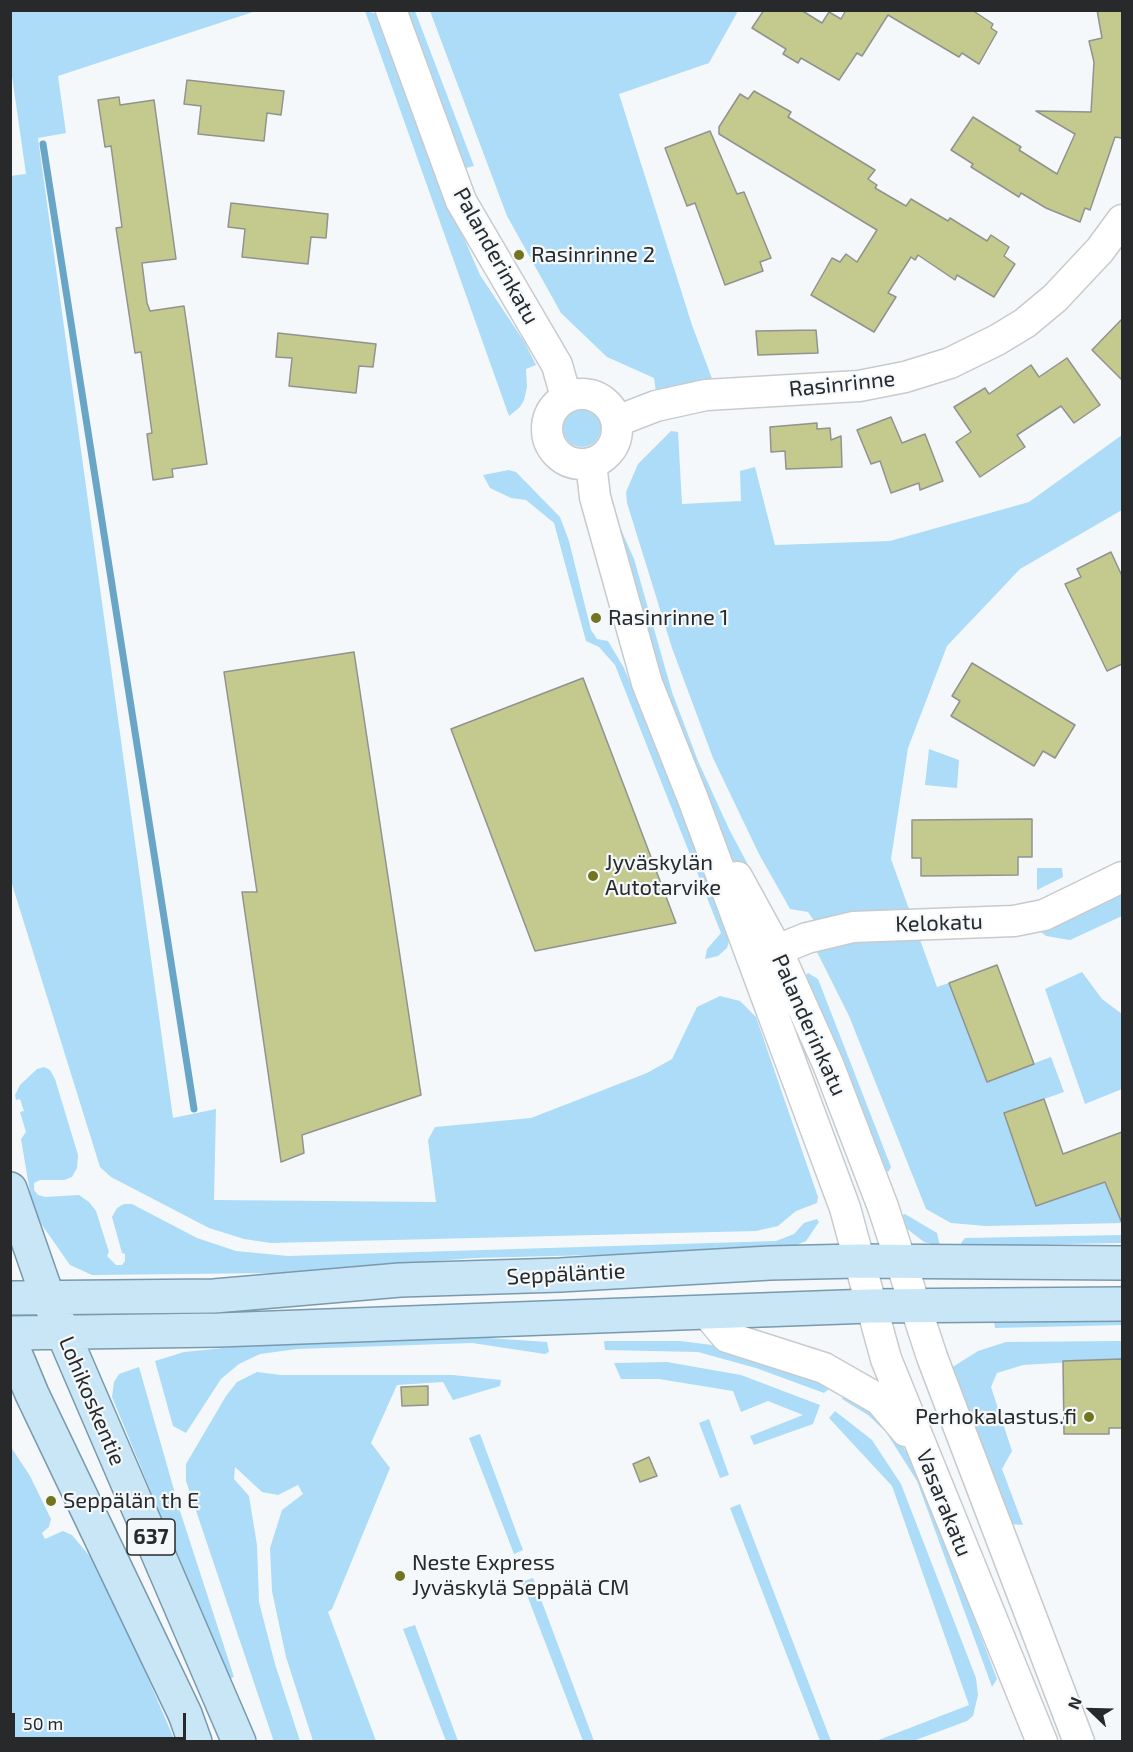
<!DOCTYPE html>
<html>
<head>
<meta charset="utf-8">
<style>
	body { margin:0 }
	#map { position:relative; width:1133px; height:1752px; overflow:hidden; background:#f4f8fb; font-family:"Exo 2",sans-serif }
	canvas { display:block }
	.frame { position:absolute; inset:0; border:12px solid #27292a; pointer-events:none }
	.north { position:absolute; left:1061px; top:1680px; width:60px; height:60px; -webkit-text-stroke:4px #f4f8fb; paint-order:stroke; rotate:293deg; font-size:16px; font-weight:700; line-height:24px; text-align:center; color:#27292a }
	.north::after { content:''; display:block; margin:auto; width:21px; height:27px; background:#27292a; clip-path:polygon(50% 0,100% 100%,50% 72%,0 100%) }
	.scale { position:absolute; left:12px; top:1713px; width:174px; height:27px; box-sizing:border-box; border:3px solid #27292a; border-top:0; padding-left:8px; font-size:18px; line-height:21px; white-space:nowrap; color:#27292a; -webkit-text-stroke:4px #f4f8fb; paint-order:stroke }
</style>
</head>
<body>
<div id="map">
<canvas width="1133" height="1752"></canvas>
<div class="frame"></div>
<div class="north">N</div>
<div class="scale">50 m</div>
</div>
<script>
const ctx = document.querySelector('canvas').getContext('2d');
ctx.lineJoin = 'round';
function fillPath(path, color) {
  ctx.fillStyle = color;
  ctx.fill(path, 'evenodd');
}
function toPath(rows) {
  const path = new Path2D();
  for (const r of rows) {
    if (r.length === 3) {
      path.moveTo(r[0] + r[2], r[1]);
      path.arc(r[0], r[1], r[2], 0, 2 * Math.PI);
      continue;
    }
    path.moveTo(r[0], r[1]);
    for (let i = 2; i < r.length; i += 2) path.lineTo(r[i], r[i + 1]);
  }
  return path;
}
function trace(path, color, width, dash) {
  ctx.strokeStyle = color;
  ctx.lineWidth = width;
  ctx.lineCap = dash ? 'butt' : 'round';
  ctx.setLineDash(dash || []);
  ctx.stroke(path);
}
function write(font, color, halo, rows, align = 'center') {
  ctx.font = font + ' "Exo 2",sans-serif';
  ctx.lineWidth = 4.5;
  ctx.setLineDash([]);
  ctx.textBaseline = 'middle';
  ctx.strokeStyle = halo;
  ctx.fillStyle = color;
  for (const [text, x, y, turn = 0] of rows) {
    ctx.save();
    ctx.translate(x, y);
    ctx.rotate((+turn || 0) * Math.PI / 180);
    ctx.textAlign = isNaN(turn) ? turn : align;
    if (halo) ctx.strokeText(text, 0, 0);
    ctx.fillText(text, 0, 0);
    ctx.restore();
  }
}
fillPath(toPath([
	[11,10,256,11,58,76,66,133,38,138,173,1118,216,1109,214,1200,436,1202,428,1140,435,1127,531,1118,647,1073,672,1059,697,1007,720,996,740,1001,756,1017,818,1197,817,1203,796,1211,778,1226,756,1231,271,1243,244,1239,209,1228,111,1177,100,1167,11,881,10,176,26,174,11,69],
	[365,11,378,14,450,206,480,275,525,343,536,365,526,369,527,387,524,400,520,407,509,416],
	[403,11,415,11,474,166,462,169],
	[430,11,738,11,709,63,619,94,692,325,714,384,656,392,654,378,607,357,561,313,507,216],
	[582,428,19],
	[671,431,678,432,682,504,741,501,740,471,755,467,775,545,890,541,1029,502,1122,435,1122,510,1020,569,947,646,908,748,891,859,937,987,949,983,987,1081,1051,1057,1064,1092,1004,1113,1036,1206,1105,1182,1110,1194,1122,1190,1122,1223,986,1226,951,1223,926,1209,849,1016,816,950,830,944,808,912,790,909,759,854,713,758,672,648,627,503,626,492,638,464],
	[509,470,516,472,560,517,569,541,591,630,597,639,608,641,624,668,731,934,727,948,718,956,705,959,707,949,721,933,615,665,599,647,586,641,554,523,526,500,511,498,490,488,483,475],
	[612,509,634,559,672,692,698,761,729,829,763,893,763,899,739,872,685,759],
	[929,749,959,760,957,788,925,785],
	[1037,868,1062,868,1063,877,1037,890],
	[1122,894,1122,916,1070,940,1046,936,1041,932],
	[1082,972,1102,999,1122,1014,1122,1089,1085,1104,1045,989],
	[808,973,818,979,891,1167,889,1171,883,1173,803,978],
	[44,1067,50,1070,55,1079,78,1155,77,1168,72,1177,64,1180,40,1180,34,1183,34,1190,38,1195,45,1197,79,1195,89,1202,96,1211,109,1252,107,1256,116,1265,122,1265,125,1261,125,1254,122,1253,112,1217,117,1208,124,1204,132,1204,197,1238,236,1251,288,1256,776,1241,794,1234,804,1223,817,1219,819,1222,806,1241,785,1250,475,1258,273,1273,92,1275,70,1265,42,1225,32,1204,21,1139,26,1132,20,1112,24,1111,20,1099,16,1100,15,1095,20,1085,37,1069],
	[905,1214,937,1233,940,1246,924,1242,906,1228,901,1216],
	[1122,1235,1122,1243,963,1246,961,1243,965,1238],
	[1122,1320,1122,1325,995,1328,994,1321],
	[474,1337,547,1342,549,1352,545,1354,472,1343,297,1349,260,1354,239,1364,221,1379,186,1433,173,1426,155,1361,184,1352,233,1347],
	[604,1341,680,1341,712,1345,741,1353,831,1387,824,1393,756,1368,698,1352,605,1350],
	[1122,1341,1122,1359,1023,1365,997,1373,991,1387,1012,1451,1002,1469,1023,1525,1010,1524,951,1368,978,1351,1006,1342],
	[667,1362,741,1375,820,1405,813,1424,754,1445,750,1436,803,1415,768,1401,741,1412,733,1391,659,1379,621,1379,614,1363],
	[139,1367,180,1511,234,1677,228,1679,112,1397,114,1382,119,1374],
	[257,1372,281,1375,453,1375,501,1380,500,1386,453,1400,443,1382,397,1385,371,1443,390,1468,332,1609,328,1612,376,1741,313,1741,286,1657,272,1591,270,1548,282,1510,303,1494,298,1485,278,1495,262,1492,235,1467,234,1479,249,1496,257,1545,259,1602,275,1664,300,1741,274,1742,186,1481,186,1464,226,1396,237,1382],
	[845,1393,872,1408,894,1431,922,1479,997,1679,992,1687,917,1481,886,1432,868,1415,842,1399],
	[835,1411,872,1440,901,1484,976,1678,978,1695,973,1716,967,1721,913,1741,876,1741,969,1705,892,1486,829,1418],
	[709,1419,729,1475,720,1478,699,1423],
	[480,1434,523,1550,514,1554,469,1438],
	[11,1447,30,1476,51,1519,49,1527,42,1533,45,1539,63,1531,72,1535,93,1560,110,1590,175,1741,11,1742],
	[740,1504,831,1741,820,1741,730,1508],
	[533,1578,594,1741,583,1741,522,1582],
	[415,1625,458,1741,446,1741,403,1629]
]), '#acdcf7');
trace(toPath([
	[43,144,194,1109]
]), '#69a5c6', 7);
const building = toPath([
	[764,10,801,10,822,23,829,12,841,19,846,10,972,10,993,24,991,28,997,32,979,64,962,53,959,57,888,15,862,56,857,53,839,80,801,58,798,63,783,54,786,49,752,28,764,10],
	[1097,10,1122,10,1122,138,1115,137,1090,210,1085,208,1080,222,1046,208,1021,193,1019,197,971,167,973,164,951,150,973,117,1021,147,1019,150,1057,174,1075,134,1036,111,1091,112,1094,62,1089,41,1102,38,1097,10],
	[187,80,284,91,281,115,267,113,264,141,198,134,201,106,184,104,187,80],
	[754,91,791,112,788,117,875,170,868,179,877,185,875,188,906,206,911,199,948,221,950,218,987,241,991,235,1009,247,1004,256,1015,264,994,297,957,275,955,280,918,255,915,260,911,257,888,293,896,297,874,332,811,295,832,258,840,262,846,254,857,262,877,230,719,134,719,127,740,94,748,99,754,91],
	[119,97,120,105,154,100,176,259,142,263,147,303,150,311,184,306,207,464,172,469,173,477,153,480,147,434,152,433,141,352,135,353,116,228,122,227,111,146,105,147,98,100,119,97],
	[710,131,737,194,744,192,771,258,760,262,763,271,725,285,695,203,687,206,665,148,710,131],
	[231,203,328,214,326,238,311,237,308,264,242,257,245,229,228,227,231,203],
	[1122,319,1122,380,1092,350,1122,319],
	[816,330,818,353,758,355,756,331,816,330],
	[278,333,376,344,373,367,359,366,356,393,289,386,292,358,276,357,278,333],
	[1067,358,1100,405,1074,423,1061,406,1017,435,1025,447,980,477,956,442,971,432,954,407,985,388,989,394,1031,365,1039,377,1067,358],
	[891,417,902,443,925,434,943,481,920,490,919,483,891,493,880,461,871,464,857,430,891,417],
	[817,423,817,429,830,428,831,440,841,436,842,467,786,469,785,451,771,452,770,427,817,423],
	[1111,552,1122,576,1122,664,1107,671,1065,584,1081,577,1077,569,1111,552],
	[354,652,421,1095,302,1135,304,1153,281,1162,242,892,257,892,224,672,354,652],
	[972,663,1075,725,1055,758,1043,751,1034,766,951,716,960,701,952,696,972,663],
	[583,678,676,923,535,951,451,729,583,678],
	[1032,819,1032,857,1018,857,1018,875,921,876,921,858,912,858,912,820,1032,819],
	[997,965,1034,1064,987,1082,949,983,997,965],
	[1044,1099,1063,1154,1122,1132,1122,1223,1105,1182,1036,1206,1004,1113,1044,1099],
	[1122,1359,1122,1428,1109,1428,1109,1434,1064,1434,1063,1361,1122,1359],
	[428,1386,428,1405,402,1406,401,1387,428,1386],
	[649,1457,657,1476,640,1482,633,1464,649,1457]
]);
fillPath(building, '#c4ca8e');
trace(building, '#92928e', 1.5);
const minor = toPath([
	[391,10,461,201,557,365,566,397],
	[582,429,35],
	[617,421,656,406,706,395,859,386,905,377,950,363,997,340,1025,323,1055,298,1100,250,1122,220],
	[591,463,595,497,647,683,693,799,845,1208,886,1359,1042,1742],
	[737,877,777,950,828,1064,883,1207,932,1357,1079,1742],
	[760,957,807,938,853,927,1014,921,1044,915,1122,877],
	[706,1312,727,1337,824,1368,880,1400,906,1431]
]);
const major = toPath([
	[10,1189,48,1298,239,1742],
	[10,1298,214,1296,400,1280,560,1275,770,1263,857,1261,1122,1263],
	[10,1333,219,1330,870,1306,1122,1304],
	[10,1341,32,1394,185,1714,195,1742]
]);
trace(minor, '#c7cbcd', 33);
trace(major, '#7999ac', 36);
trace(minor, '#fff', 30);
trace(major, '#c9e6f7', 33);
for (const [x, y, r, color] of [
	[519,255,6,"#71761e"],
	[596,618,6,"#71761e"],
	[593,876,6,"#71761e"],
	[1089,1417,6,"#71761e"],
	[51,1501,6,"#71761e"],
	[400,1576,6,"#71761e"]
]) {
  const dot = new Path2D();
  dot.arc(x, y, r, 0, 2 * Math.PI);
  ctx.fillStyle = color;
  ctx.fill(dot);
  trace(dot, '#f4f8fb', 2);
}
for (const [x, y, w] of [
	[151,1537,48]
]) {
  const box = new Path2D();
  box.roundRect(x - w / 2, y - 18, w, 36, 4.5);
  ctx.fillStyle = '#f4f8fb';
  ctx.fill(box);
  trace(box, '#27292a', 1.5);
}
write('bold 21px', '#27292a', null, [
	["637",151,1537]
]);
write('22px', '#27292a', '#f4f8fb', [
	["Rasinrinne 2",531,255],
	["Rasinrinne 1",608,618],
	["Jyväskylän",605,863],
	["Autotarvike",605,888],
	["Perhokalastus.fi",1077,1417,"right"],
	["Seppälän th E",63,1501],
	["Neste Express",412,1563],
	["Jyväskylä Seppälä CM",412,1588]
], 'left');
write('22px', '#27292a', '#f4f8fb', [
	["Palanderinkatu",496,256,61],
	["Rasinrinne",842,384,-6],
	["Kelokatu",939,923,-2],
	["Palanderinkatu",809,1025,66],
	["Seppäläntie",566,1274,-3],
	["Lohikoskentie",92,1401,67],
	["Vasarakatu",944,1503,68]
]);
</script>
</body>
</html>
